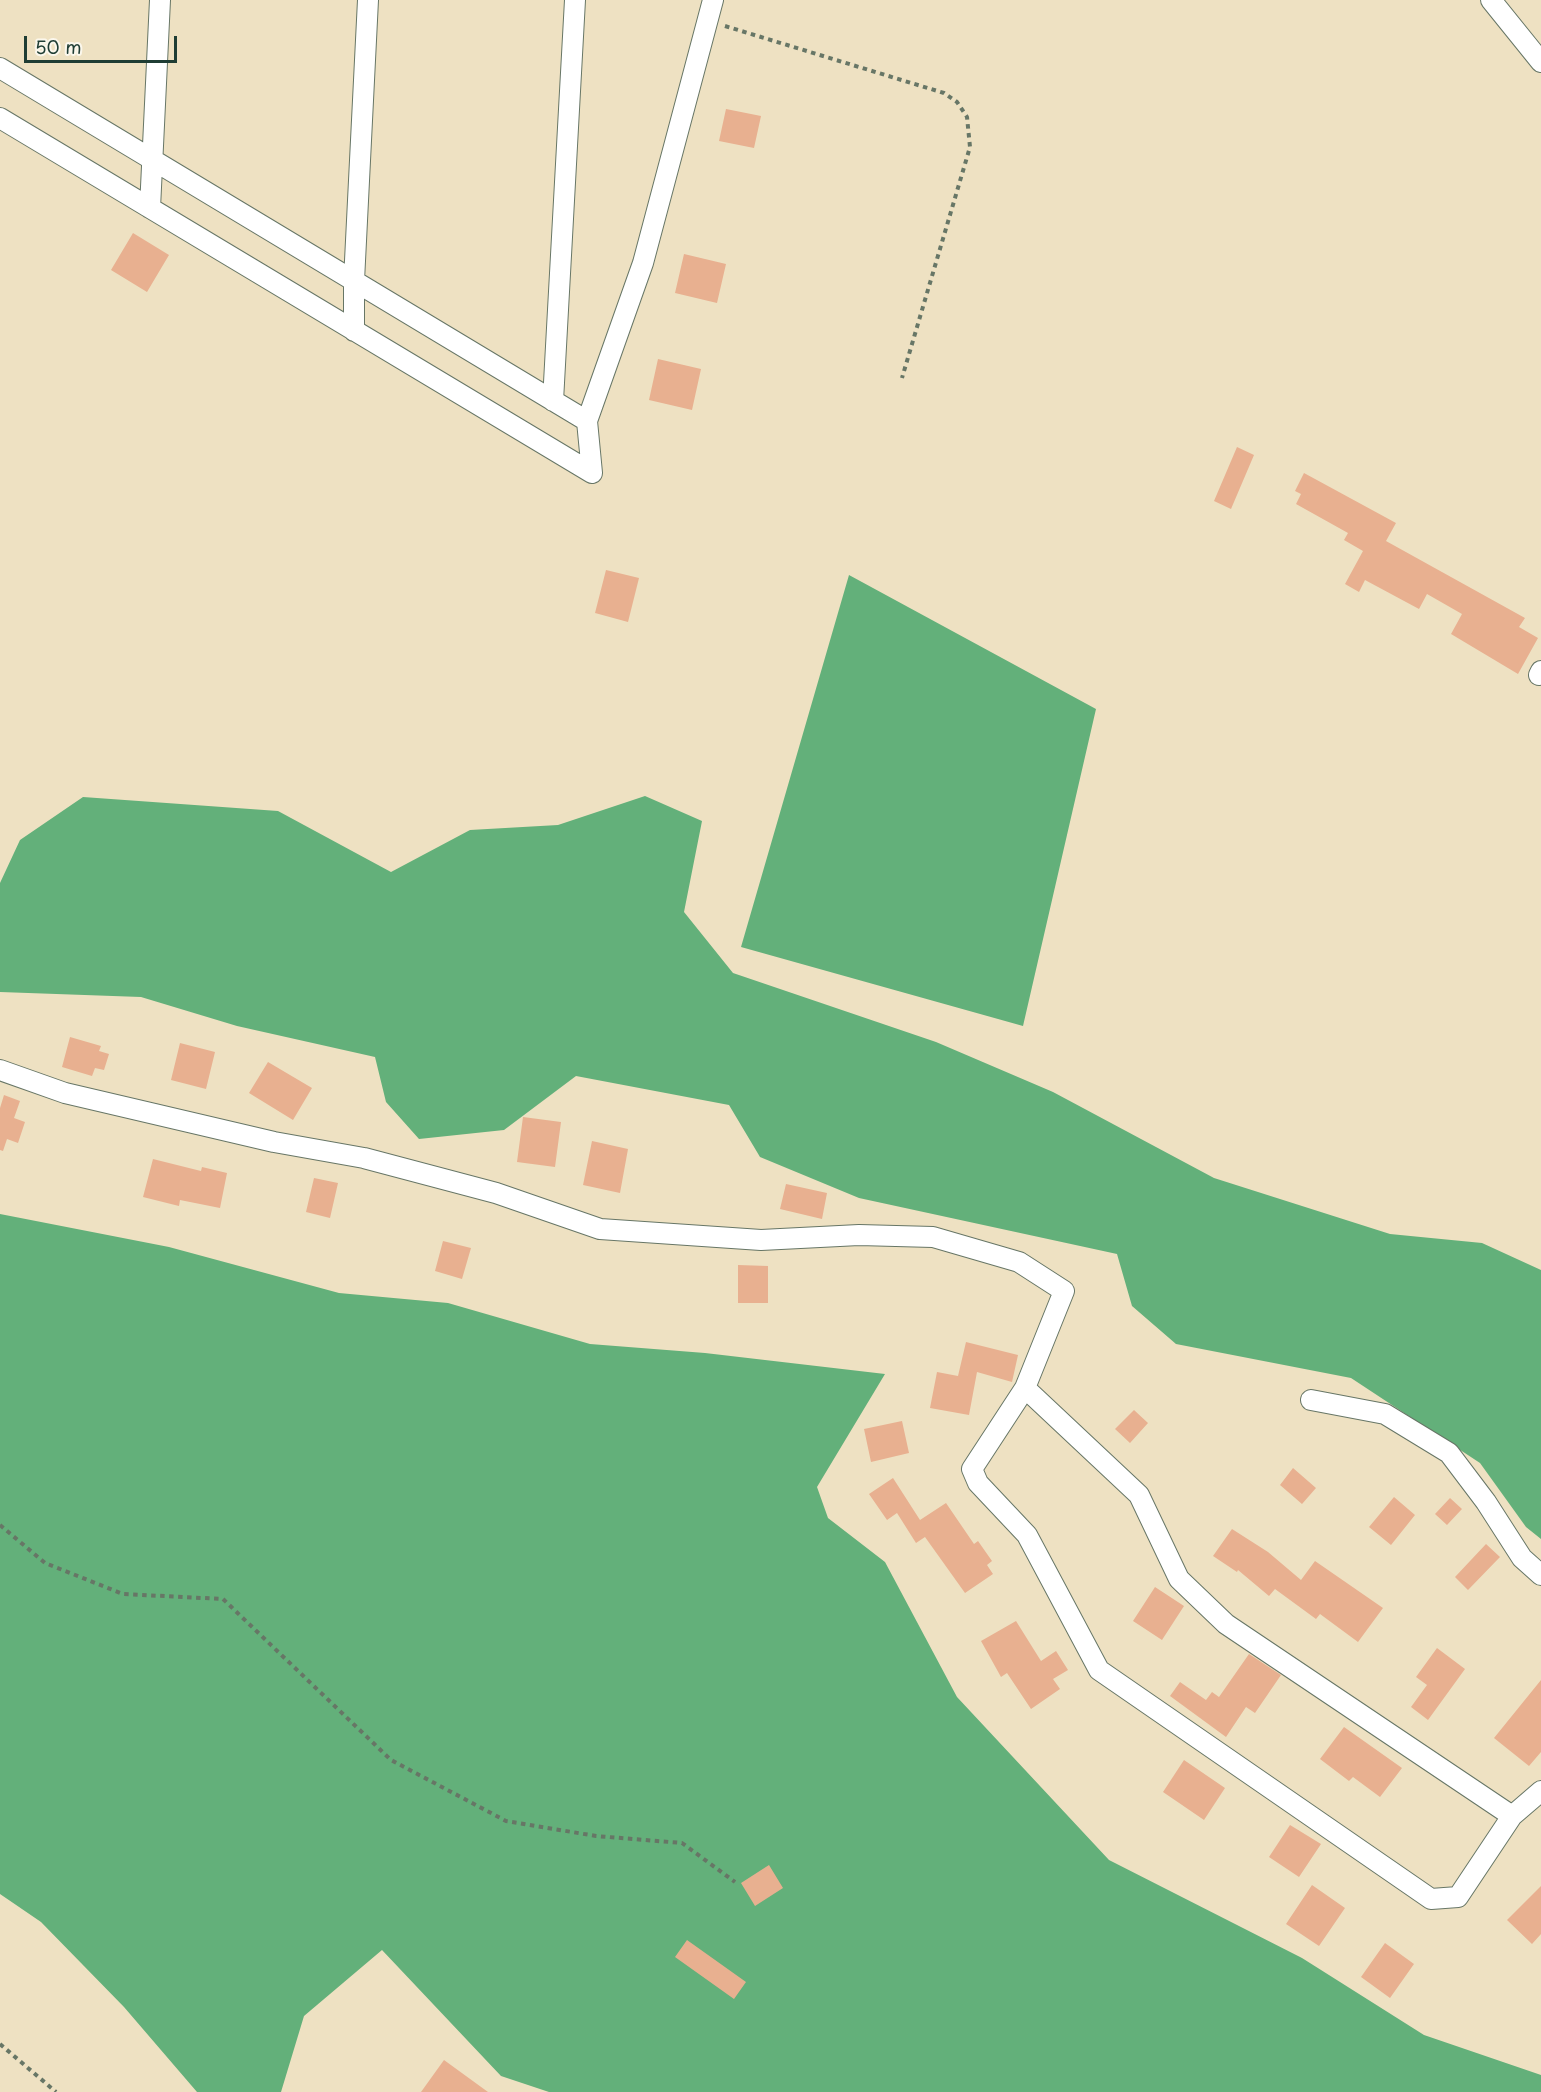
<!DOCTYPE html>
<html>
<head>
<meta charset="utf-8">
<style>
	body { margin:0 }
	#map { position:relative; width:1541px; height:2092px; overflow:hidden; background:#eee1c2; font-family:"Playpen Sans",sans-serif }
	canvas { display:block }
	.scale { position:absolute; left:24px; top:36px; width:153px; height:27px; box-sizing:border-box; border:3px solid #1f3d34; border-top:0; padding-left:8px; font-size:18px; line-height:21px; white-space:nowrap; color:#1f3d34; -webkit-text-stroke:4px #fbf7ec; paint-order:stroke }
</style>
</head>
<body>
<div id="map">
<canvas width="1541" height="2092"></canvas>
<div class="scale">50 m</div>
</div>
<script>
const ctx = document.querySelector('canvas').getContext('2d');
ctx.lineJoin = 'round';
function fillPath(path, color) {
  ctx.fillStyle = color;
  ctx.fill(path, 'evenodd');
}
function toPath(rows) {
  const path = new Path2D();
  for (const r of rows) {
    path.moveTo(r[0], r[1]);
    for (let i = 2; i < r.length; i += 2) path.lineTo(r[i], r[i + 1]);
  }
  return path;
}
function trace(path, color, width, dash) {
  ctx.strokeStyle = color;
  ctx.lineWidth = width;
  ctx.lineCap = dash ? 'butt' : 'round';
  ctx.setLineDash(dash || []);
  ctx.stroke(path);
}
fillPath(toPath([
	[849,575,1096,709,1023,1026,741,947],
	[645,796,702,821,684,912,733,973,936,1042,1053,1092,1214,1178,1390,1234,1482,1243,1541,1270,1541,1539,1526,1527,1480,1463,1351,1378,1176,1344,1132,1306,1117,1254,859,1198,760,1157,729,1105,576,1076,504,1130,419,1139,386,1102,375,1057,237,1026,141,997,0,992,0,883,20,840,83,797,278,811,391,872,470,830,558,825],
	[0,1214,169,1247,339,1293,448,1303,590,1344,705,1353,885,1374,817,1487,828,1518,885,1562,957,1697,1109,1860,1302,1958,1424,2035,1541,2075,1541,2092,549,2092,501,2076,382,1950,304,2016,281,2092,197,2092,124,2007,41,1922,0,1894]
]), '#63b07a');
fillPath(toPath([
	[726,109,761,116,754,148,719,141],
	[133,233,169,255,147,292,111,270],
	[684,254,726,264,717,303,675,293],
	[658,359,701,369,692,410,649,400],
	[1237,447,1254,455,1231,509,1214,501],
	[1304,473,1396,523,1386,541,1525,618,1519,627,1538,638,1518,674,1451,634,1462,614,1427,594,1419,609,1365,580,1359,592,1345,584,1363,551,1344,540,1348,533,1296,504,1301,494,1295,491],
	[606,570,639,578,628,622,595,613],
	[70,1037,101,1046,99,1051,109,1054,104,1070,95,1068,92,1076,62,1067],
	[180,1043,215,1052,206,1089,171,1080],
	[268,1062,312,1088,293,1120,249,1093],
	[4,1095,20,1101,14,1118,25,1122,18,1143,7,1139,3,1151,0,1150,0,1108],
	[523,1117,561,1122,555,1167,517,1162],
	[592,1141,628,1149,620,1193,583,1185],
	[153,1159,201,1171,202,1167,227,1173,220,1208,180,1200,179,1206,143,1197],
	[314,1178,338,1183,330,1218,306,1212],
	[786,1184,827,1193,822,1219,780,1209],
	[443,1241,471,1248,462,1279,435,1271],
	[738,1265,768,1266,768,1303,738,1303],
	[966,1342,1018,1355,1012,1382,977,1372,969,1415,930,1408,937,1372,958,1376],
	[1134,1410,1148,1423,1130,1443,1115,1429],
	[902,1421,909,1453,871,1462,864,1429],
	[1293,1468,1316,1488,1302,1504,1280,1485],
	[893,1478,920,1520,946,1503,974,1544,978,1541,992,1561,987,1565,993,1574,965,1593,925,1537,916,1543,897,1513,887,1520,869,1494],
	[1394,1497,1415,1515,1391,1545,1369,1527],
	[1450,1498,1462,1509,1447,1525,1435,1514],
	[1232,1529,1268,1552,1301,1580,1315,1561,1383,1608,1358,1642,1320,1614,1316,1619,1275,1589,1269,1596,1238,1570,1237,1572,1213,1556],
	[1486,1544,1500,1557,1468,1590,1455,1577],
	[1155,1587,1184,1606,1162,1640,1133,1621],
	[1016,1621,1041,1661,1056,1651,1068,1670,1053,1679,1060,1689,1031,1709,1007,1673,1001,1677,981,1641],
	[1437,1648,1465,1669,1428,1720,1411,1707,1427,1685,1416,1677],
	[1249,1654,1281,1675,1255,1713,1246,1707,1226,1737,1170,1696,1180,1682,1206,1700,1212,1692,1219,1697],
	[1541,1680,1541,1752,1529,1766,1494,1738],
	[1344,1727,1402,1768,1380,1797,1353,1777,1349,1781,1320,1759],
	[1184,1760,1225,1788,1204,1820,1163,1792],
	[1290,1825,1321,1844,1299,1877,1269,1857],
	[769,1865,783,1888,755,1906,741,1883],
	[1312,1885,1345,1908,1319,1946,1286,1924],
	[1541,1886,1541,1934,1532,1944,1507,1920],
	[687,1940,746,1982,734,1999,675,1957],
	[1385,1943,1414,1964,1390,1998,1361,1977],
	[444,2060,488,2092,421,2092]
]), '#e8b090');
const street = toPath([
	[1491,0,1541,62],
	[0,68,587,421],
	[0,118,592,473,587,421,643,263,713,0],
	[150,208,160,0],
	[354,331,354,281,368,0],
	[553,401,575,0],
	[1539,675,1541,671],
	[0,1070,65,1093,274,1142,364,1158,496,1193,600,1229,761,1240,859,1235,933,1237,1019,1262,1064,1291,1025,1388,1139,1495,1179,1579,1226,1624,1512,1816,1541,1791],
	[1025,1388,972,1469,978,1483,1027,1535,1099,1670,1431,1899,1458,1897,1512,1816],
	[1311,1400,1385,1414,1449,1453,1486,1502,1522,1558,1541,1575]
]);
trace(street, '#677666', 22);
trace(toPath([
	[725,26,944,93,957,102,967,117,970,147,902,378],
	[0,1525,45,1563,123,1594,223,1599,391,1760,506,1821,596,1836,682,1843,735,1882],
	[0,2044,56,2092]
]), '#677666', 4, [4.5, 4.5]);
trace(street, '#fff', 20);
</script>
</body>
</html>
